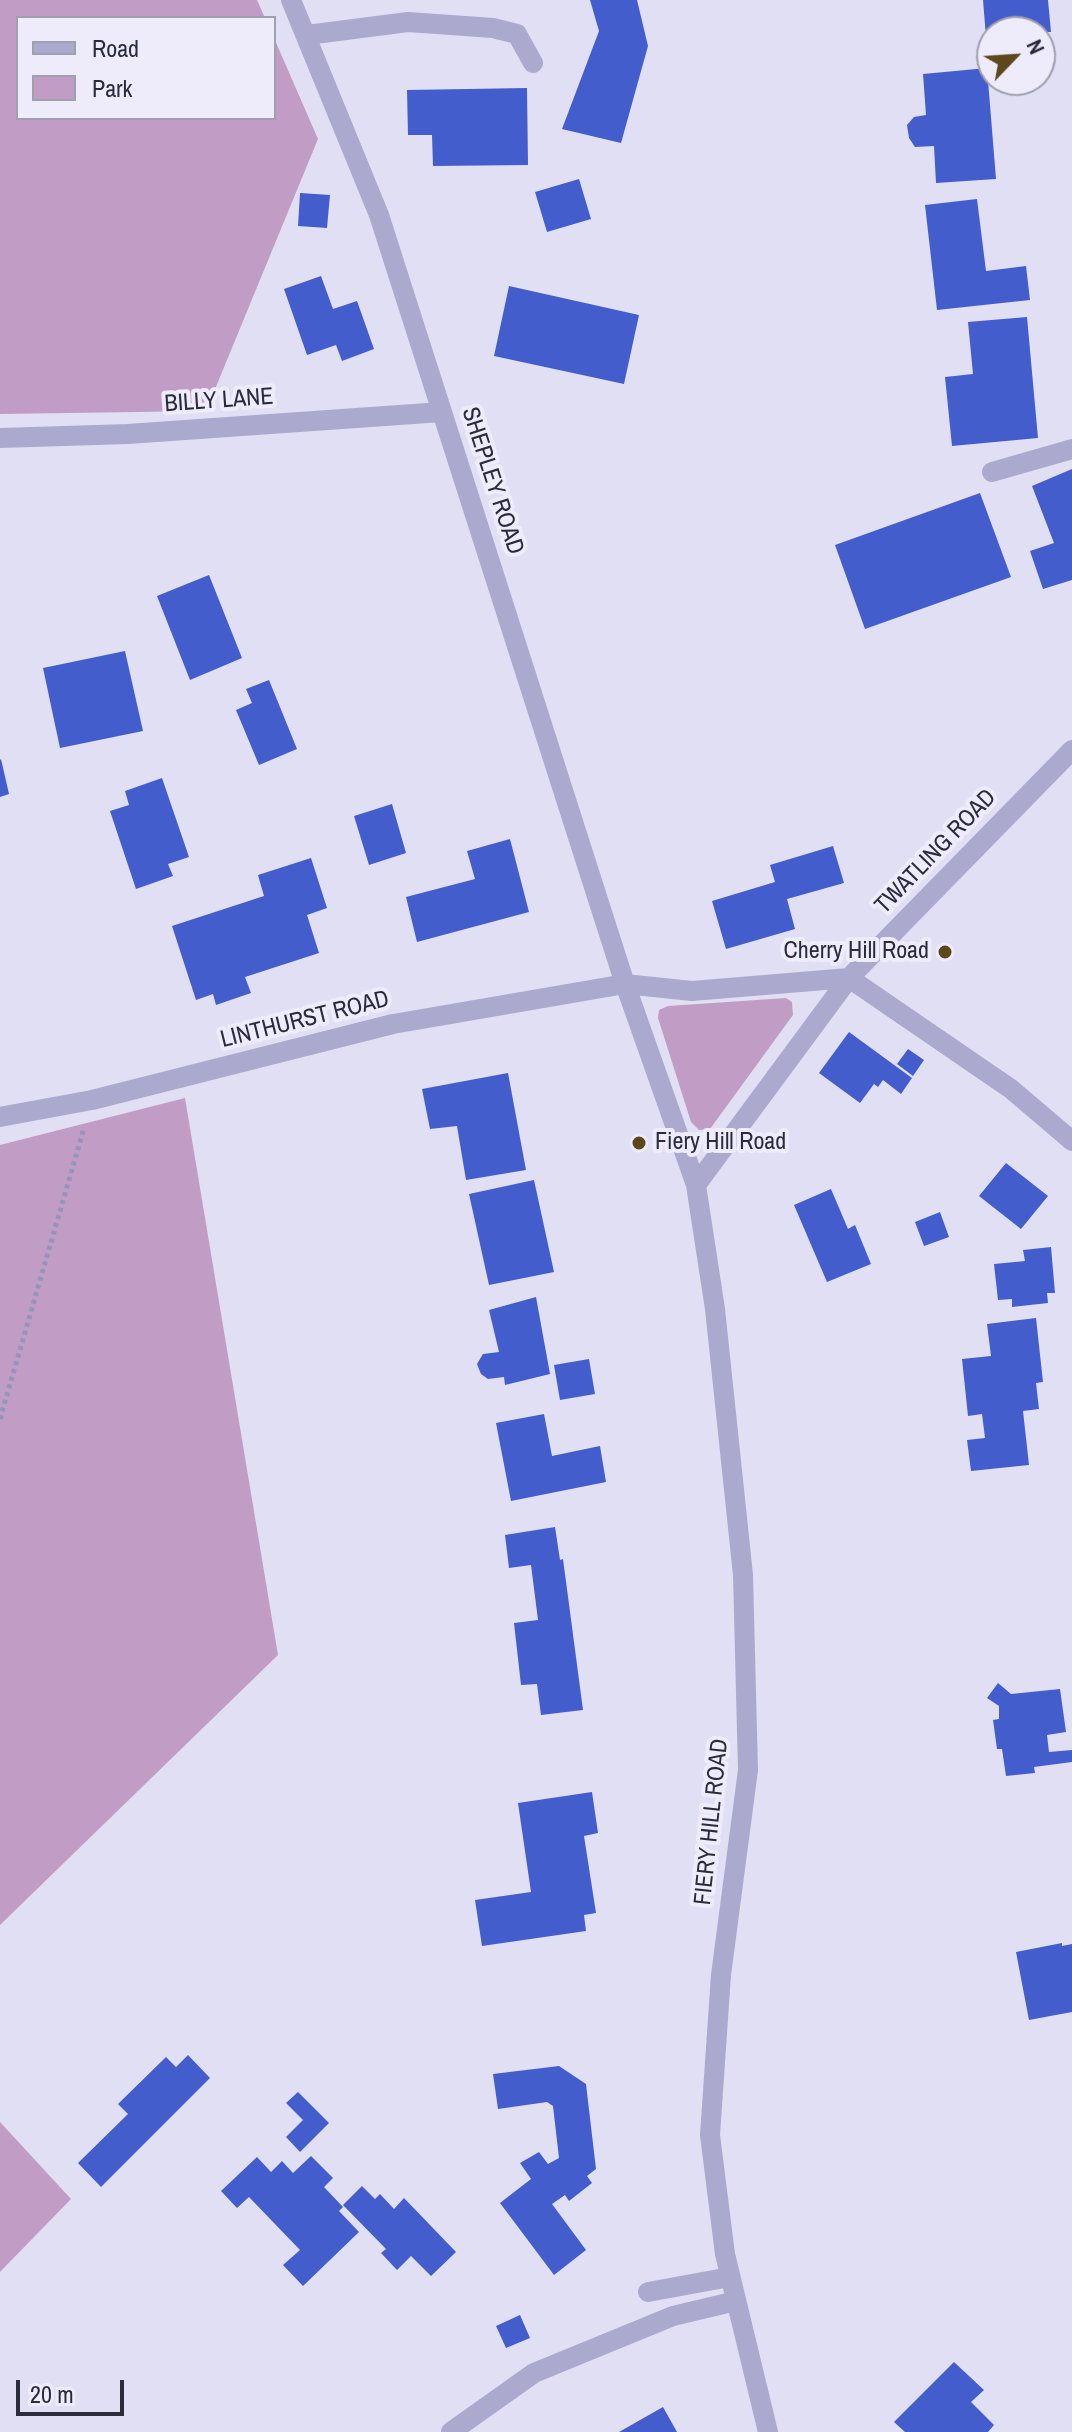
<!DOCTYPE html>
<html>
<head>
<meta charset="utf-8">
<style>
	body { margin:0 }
	#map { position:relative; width:1072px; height:2432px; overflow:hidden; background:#e1dff4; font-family:"Archivo Narrow",sans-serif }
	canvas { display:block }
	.legend { position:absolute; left:16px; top:16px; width:260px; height:104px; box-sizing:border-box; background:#eeecfb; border:2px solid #a09fae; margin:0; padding:10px 14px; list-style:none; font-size:24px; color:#2a2b3b }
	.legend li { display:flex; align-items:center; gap:16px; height:40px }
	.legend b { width:40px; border:2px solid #a09fae }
	.north { position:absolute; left:976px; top:16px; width:80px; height:80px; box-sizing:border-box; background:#eeecfb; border:2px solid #a09fae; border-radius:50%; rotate:65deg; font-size:22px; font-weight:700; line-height:32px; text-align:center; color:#2a2b3b }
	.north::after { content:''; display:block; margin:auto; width:28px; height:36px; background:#5f471c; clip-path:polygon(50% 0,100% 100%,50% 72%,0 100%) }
	.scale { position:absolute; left:16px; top:2380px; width:108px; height:36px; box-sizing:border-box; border:4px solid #2a2b3b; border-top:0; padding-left:10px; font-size:24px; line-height:28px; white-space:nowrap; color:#2a2b3b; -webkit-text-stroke:6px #eeecfb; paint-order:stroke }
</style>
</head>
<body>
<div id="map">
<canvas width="1072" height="2432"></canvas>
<ul class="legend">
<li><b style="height:10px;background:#abaace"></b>Road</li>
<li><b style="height:22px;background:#c19dc5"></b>Park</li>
</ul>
<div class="north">N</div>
<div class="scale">20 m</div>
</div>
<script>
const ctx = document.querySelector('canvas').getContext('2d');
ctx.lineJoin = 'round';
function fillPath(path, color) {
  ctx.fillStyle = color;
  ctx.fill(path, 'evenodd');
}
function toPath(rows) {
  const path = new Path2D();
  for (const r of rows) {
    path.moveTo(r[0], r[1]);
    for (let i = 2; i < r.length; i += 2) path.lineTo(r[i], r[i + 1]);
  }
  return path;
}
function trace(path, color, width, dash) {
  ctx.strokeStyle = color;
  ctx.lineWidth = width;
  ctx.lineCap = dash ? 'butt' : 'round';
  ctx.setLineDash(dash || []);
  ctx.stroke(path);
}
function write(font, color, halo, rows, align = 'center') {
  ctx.font = font + ' "Archivo Narrow",sans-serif';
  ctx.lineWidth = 8;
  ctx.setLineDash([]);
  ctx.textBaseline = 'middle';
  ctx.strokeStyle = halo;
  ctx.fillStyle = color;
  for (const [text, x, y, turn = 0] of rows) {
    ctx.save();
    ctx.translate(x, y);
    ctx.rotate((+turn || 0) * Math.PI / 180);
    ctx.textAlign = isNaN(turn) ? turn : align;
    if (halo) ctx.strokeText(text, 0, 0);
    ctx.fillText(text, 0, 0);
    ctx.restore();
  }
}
fillPath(toPath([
	[0,0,257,0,265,18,18,18,18,118,274,118,274,38,318,139,206,411,0,414],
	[786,998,792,1002,793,1015,710,1129,699,1130,691,1122,658,1018,659,1010,668,1006],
	[185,1098,278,1655,0,1925,0,1145],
	[0,2122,71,2199,0,2272]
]), '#c19dc5');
fillPath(toPath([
	[590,0,637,0,648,46,621,143,562,129,599,31],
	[983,0,1048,0,1051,32,992,32,992,37,986,37],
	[987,68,996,179,936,183,934,146,915,147,909,138,907,125,914,117,926,115,923,74],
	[527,88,528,165,433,166,432,135,408,135,407,90],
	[579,179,591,219,547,232,535,192],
	[300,193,330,195,327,228,298,226],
	[977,199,986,271,1026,266,1030,300,937,310,925,205],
	[321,276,333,309,357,301,374,349,342,361,336,345,307,355,284,289],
	[509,286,639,315,624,384,494,356],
	[1027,317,1038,438,952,446,945,377,973,374,968,322],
	[1072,469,1072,580,1043,589,1030,551,1054,543,1032,486],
	[980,493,1011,577,865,629,835,545],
	[209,575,242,658,190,680,157,596],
	[125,651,143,731,60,748,43,668],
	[269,680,297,749,259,765,236,710,252,703,246,689],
	[1,759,9,794,0,797,0,760],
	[162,778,189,857,168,864,173,876,136,889,110,811,129,805,125,791],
	[392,804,406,853,369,865,354,816],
	[510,839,529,912,417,942,406,897,475,879,467,851],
	[833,846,844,883,787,899,795,929,726,949,712,901,775,882,770,865],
	[311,858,327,908,307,915,319,953,245,977,251,993,216,1005,213,994,196,1000,172,926,264,896,258,875],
	[849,1032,912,1078,901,1094,883,1080,878,1087,874,1084,860,1103,819,1073],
	[908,1049,924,1060,913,1076,897,1064],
	[508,1073,526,1170,466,1180,457,1126,430,1129,422,1089],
	[1006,1163,1048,1196,1021,1229,979,1196],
	[534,1180,554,1272,489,1285,469,1194],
	[831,1189,848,1229,855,1225,871,1264,827,1282,794,1205],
	[940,1212,949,1237,924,1246,915,1222],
	[1051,1247,1055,1293,1047,1293,1048,1303,1012,1307,1012,1299,998,1300,994,1264,1025,1261,1023,1250],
	[536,1297,550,1374,505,1385,504,1377,488,1379,481,1374,477,1364,483,1354,499,1352,489,1310],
	[1036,1318,1043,1382,1036,1383,1039,1409,1023,1411,1029,1465,971,1471,967,1440,985,1438,982,1414,968,1416,962,1359,991,1356,987,1324],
	[589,1359,595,1394,560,1400,554,1365],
	[544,1414,552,1456,600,1446,606,1482,511,1501,496,1423],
	[555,1527,560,1560,563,1559,583,1710,541,1715,537,1684,521,1685,514,1623,538,1620,531,1565,509,1568,505,1535],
	[998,1683,1011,1694,1060,1689,1066,1732,1047,1735,1049,1752,1072,1750,1072,1762,1034,1767,1035,1773,1006,1776,1002,1749,997,1749,993,1720,999,1719,999,1706,987,1698],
	[592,1792,598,1833,584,1836,596,1913,584,1915,586,1931,482,1946,475,1900,531,1892,518,1803],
	[1062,1943,1062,1946,1072,1944,1072,2012,1029,2020,1016,1952],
	[188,2055,210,2078,101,2187,78,2163,128,2114,118,2104,166,2057,176,2067],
	[559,2066,586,2084,596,2169,587,2176,592,2183,569,2201,565,2195,552,2204,586,2250,554,2275,500,2203,531,2179,520,2163,539,2152,548,2164,559,2158,553,2106,547,2102,498,2109,493,2074],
	[298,2092,329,2123,300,2152,286,2137,303,2120,286,2103],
	[311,2156,333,2178,324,2187,343,2207,339,2211,359,2232,303,2286,283,2265,300,2250,249,2197,237,2208,221,2191,257,2157,271,2172,282,2161,293,2173],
	[362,2186,375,2199,380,2194,394,2209,404,2198,456,2252,431,2276,411,2256,397,2270,381,2253,386,2249,343,2205],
	[520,2315,530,2338,506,2348,496,2326],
	[954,2362,984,2390,971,2402,994,2425,988,2432,905,2432,894,2422],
	[663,2407,677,2432,619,2432]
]), '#445dcd');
trace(toPath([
	[0,1419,84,1128]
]), '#9494ba', 5, [4, 4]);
trace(toPath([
	[291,0,379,215,625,984,696,1185,715,1309,743,1575,748,1770,721,1975,710,2135,725,2254,768,2432],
	[307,35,408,22,493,28,517,34,533,63],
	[0,438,128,434,442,412],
	[992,472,1072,449],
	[0,1117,92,1100,393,1024,625,984,692,991,849,978,1011,1089,1072,1141],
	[696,1185,849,978,1072,750],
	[648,2292,730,2277],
	[451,2432,534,2373,673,2316,736,2301]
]), '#abaace', 20);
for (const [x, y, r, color] of [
	[945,952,8,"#5f471c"],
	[639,1143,8,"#5f471c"]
]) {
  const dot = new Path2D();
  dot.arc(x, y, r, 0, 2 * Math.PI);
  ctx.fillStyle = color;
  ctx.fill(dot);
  trace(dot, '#eeecfb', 3);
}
write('24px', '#2a2b3b', '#eeecfb', [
	["BILLY LANE",219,401,-4],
	["SHEPLEY ROAD",492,481,72],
	["TWATLING ROAD",936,852,-46],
	["LINTHURST ROAD",305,1020,-14],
	["FIERY HILL ROAD",712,1822,-84]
]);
write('24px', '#2a2b3b', '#eeecfb', [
	["Cherry Hill Road",929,952],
	["Fiery Hill Road",655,1143,"left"]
], 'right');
</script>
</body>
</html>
